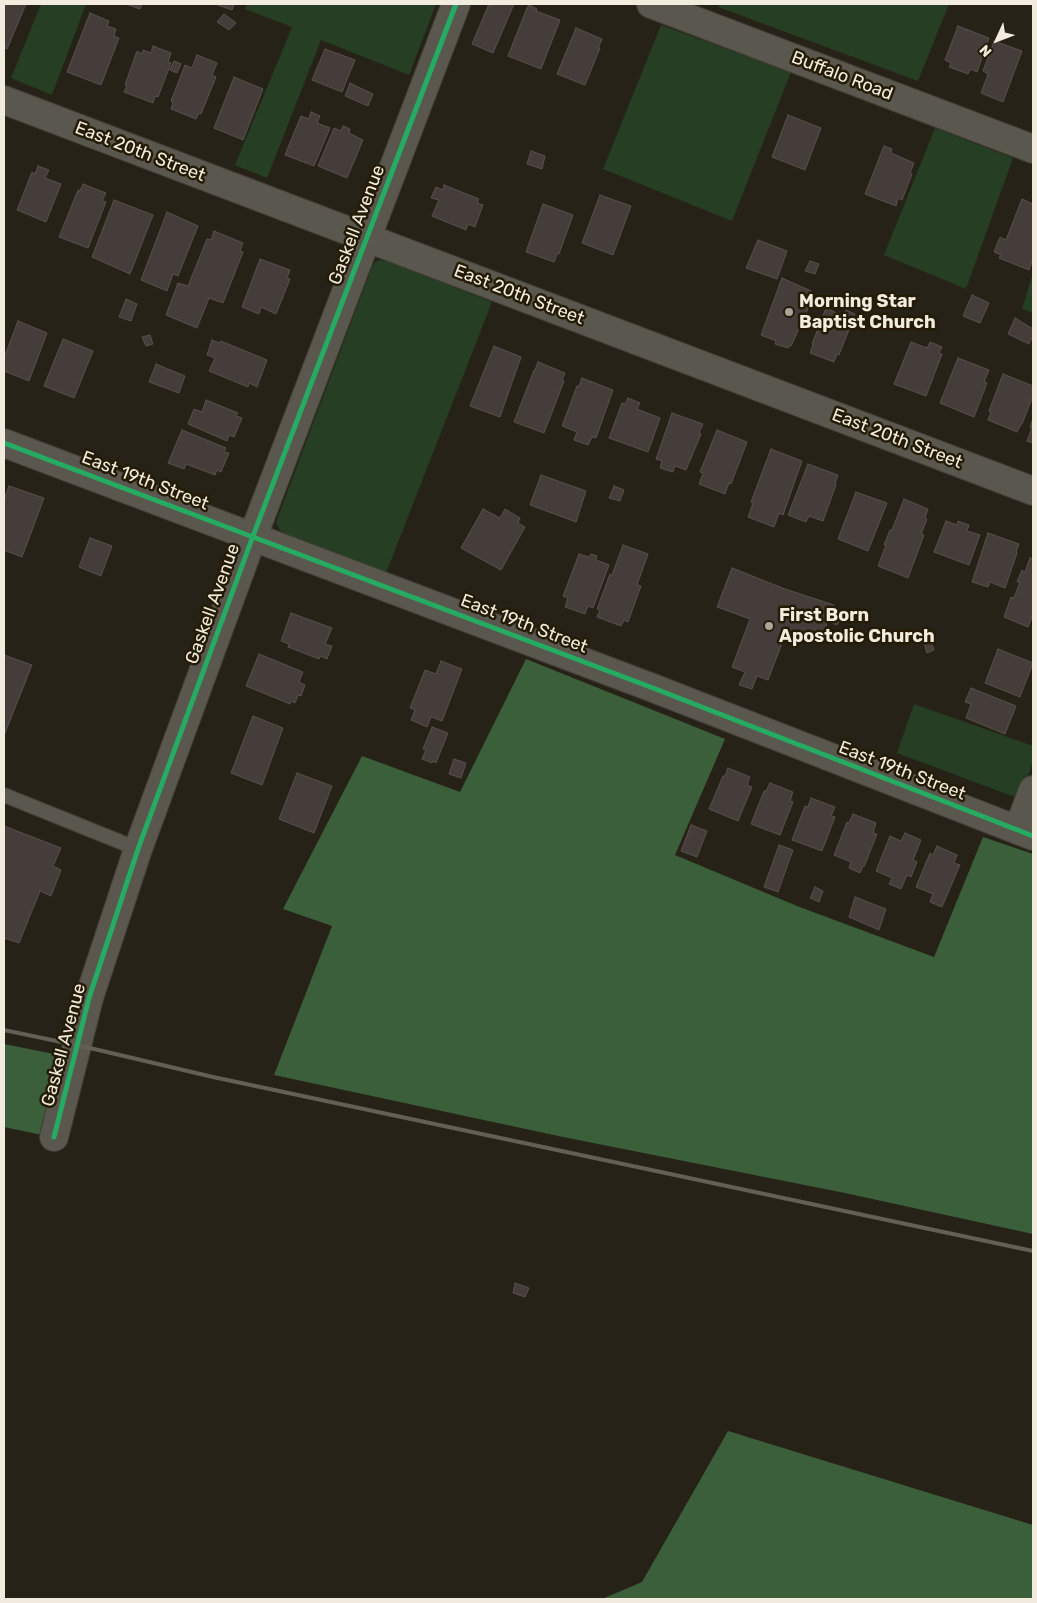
<!DOCTYPE html>
<html>
<head>
<meta charset="utf-8">
<style>
	body { margin:0 }
	#map { position:relative; width:1037px; height:1603px; overflow:hidden; background:#272217; font-family:Rubik,sans-serif }
	canvas { display:block }
	.frame { position:absolute; inset:0; border:5px solid #f2ecdf; pointer-events:none }
	.north { position:absolute; left:972px; top:15px; width:50px; height:50px; -webkit-text-stroke:4px #241c06; paint-order:stroke; rotate:227deg; font-size:14px; font-weight:700; line-height:20px; text-align:center; color:#f2ecdf }
	.north::after { content:''; display:block; margin:auto; width:18px; height:22px; background:#f2ecdf; clip-path:polygon(50% 0,100% 100%,50% 72%,0 100%) }
</style>
</head>
<body>
<div id="map">
<canvas width="1037" height="1603"></canvas>
<div class="frame"></div>
<div class="north">N</div>
</div>
<script>
const ctx = document.querySelector('canvas').getContext('2d');
ctx.lineJoin = 'round';
function fillPath(path, color) {
  ctx.fillStyle = color;
  ctx.fill(path, 'evenodd');
}
function toPath(rows) {
  const path = new Path2D();
  for (const r of rows) {
    path.moveTo(r[0], r[1]);
    for (let i = 2; i < r.length; i += 2) path.lineTo(r[i], r[i + 1]);
  }
  return path;
}
function trace(path, color, width, dash) {
  ctx.strokeStyle = color;
  ctx.lineWidth = width;
  ctx.lineCap = dash ? 'butt' : 'round';
  ctx.setLineDash(dash || []);
  ctx.stroke(path);
}
function write(font, color, halo, rows, align = 'center') {
  ctx.font = font + ' Rubik,sans-serif';
  ctx.lineWidth = 5;
  ctx.setLineDash([]);
  ctx.textBaseline = 'middle';
  ctx.strokeStyle = halo;
  ctx.fillStyle = color;
  for (const [text, x, y, turn = 0] of rows) {
    ctx.save();
    ctx.translate(x, y);
    ctx.rotate((+turn || 0) * Math.PI / 180);
    ctx.textAlign = isNaN(turn) ? turn : align;
    if (halo) ctx.strokeText(text, 0, 0);
    ctx.fillText(text, 0, 0);
    ctx.restore();
  }
}
fillPath(toPath([
	[41,4,86,4,52,95,11,78],
	[247,4,436,4,409,75,321,40,267,178,235,165,292,27,245,9],
	[720,4,949,4,918,81,718,7],
	[661,25,791,72,732,221,603,169],
	[935,128,1013,158,966,289,884,255],
	[380,260,389,261,492,302,386,573,289,537,280,530,276,522,372,267,375,262],
	[1032,276,1033,276,1033,313,1022,309],
	[914,704,1033,746,1033,761,1020,799,897,753]
]), '#253e24');
fillPath(toPath([
	[526,659,725,739,675,855,797,906,934,957,983,837,1033,854,1033,1234,845,1193,563,1137,274,1075,332,926,283,909,362,756,460,792],
	[4,1044,59,1055,42,1135,4,1127],
	[728,1431,1033,1525,1033,1599,602,1599,642,1582]
]), '#3b5f3a');
const building = toPath([
	[4,4,26,4,7,49,4,47,4,4],
	[126,4,142,4,140,9,126,4],
	[215,4,234,4,232,10,215,4],
	[489,4,514,4,493,53,472,44,489,4],
	[529,5,537,9,536,11,560,20,541,69,508,56,527,8,529,5],
	[90,13,109,21,107,26,116,29,114,36,119,38,101,85,67,72,90,13],
	[224,14,236,23,229,30,217,22,224,14],
	[958,26,989,38,977,72,970,69,968,74,949,67,951,63,945,60,958,26],
	[576,28,602,39,598,48,600,48,585,85,557,74,576,28],
	[994,41,1022,51,1003,102,981,93,988,74,983,71,994,41],
	[153,46,171,53,168,62,171,63,158,97,155,96,153,103,124,92,127,86,125,85,137,51,142,54,143,50,151,53,153,46],
	[325,49,355,60,342,92,312,80,325,49],
	[197,55,217,63,212,75,216,77,201,114,199,113,196,119,171,109,173,102,171,101,185,65,192,68,197,55],
	[174,61,181,64,177,73,170,70,174,61],
	[234,77,263,89,243,140,214,128,234,77],
	[350,83,373,94,368,106,345,96,350,83],
	[311,112,320,116,317,123,330,128,314,166,285,155,301,116,309,119,311,112],
	[788,115,821,128,805,170,772,157,788,115],
	[343,126,350,129,349,133,363,140,347,178,318,166,334,128,341,131,343,126],
	[884,146,892,149,891,153,914,163,910,173,912,174,902,200,898,198,896,206,865,194,884,146],
	[531,151,545,156,542,169,527,164,531,151],
	[38,166,49,170,45,178,61,184,46,222,17,210,32,172,35,174,38,166],
	[83,184,106,193,102,201,106,202,88,248,59,237,78,190,80,191,83,184],
	[444,185,479,199,477,203,483,205,475,227,468,224,466,230,432,216,439,200,431,198,436,187,443,190,444,185],
	[600,195,631,206,613,255,582,243,600,195],
	[1022,199,1033,204,1033,259,1029,270,999,258,1001,255,994,252,1000,237,1006,240,1022,199],
	[114,200,153,215,130,274,92,257,114,200],
	[543,204,573,215,559,254,557,254,554,262,526,252,543,204],
	[167,212,198,226,178,276,173,274,167,291,141,280,167,212],
	[214,231,243,243,240,251,243,252,223,303,209,298,197,328,166,315,178,283,188,286,207,239,211,240,214,231],
	[758,240,787,251,777,279,746,268,758,240],
	[260,259,290,270,287,278,290,279,276,314,261,307,259,314,242,307,260,259],
	[810,261,819,264,815,274,805,271,810,261],
	[782,278,811,291,809,300,811,302,791,346,788,346,788,348,775,344,776,341,761,335,782,278],
	[972,295,989,303,980,323,963,316,972,295],
	[126,299,137,304,131,321,119,317,126,299],
	[826,308,843,316,846,310,855,314,839,355,837,354,834,362,810,353,813,345,812,344,826,308],
	[1015,318,1033,329,1033,335,1029,344,1008,334,1015,318],
	[18,321,47,333,29,381,4,371,4,358,18,321],
	[150,335,153,344,146,346,142,337,150,335],
	[63,339,93,351,74,398,44,386,63,339],
	[212,340,220,343,221,341,267,360,257,387,249,383,248,387,209,371,215,358,207,355,212,340],
	[911,342,927,348,930,342,942,347,939,353,942,354,926,396,894,384,911,342],
	[494,346,521,357,500,417,470,406,494,346],
	[958,358,989,370,984,382,987,383,974,417,940,403,958,358],
	[538,362,565,373,562,380,564,381,544,433,514,422,534,370,535,370,538,362],
	[156,364,185,376,179,393,149,382,156,364],
	[1003,374,1033,386,1033,396,1022,424,1021,424,1017,432,988,420,991,412,989,411,1003,374],
	[582,378,613,390,596,438,592,437,588,445,574,440,577,432,562,426,577,386,579,386,582,378],
	[628,398,640,403,637,409,660,418,648,452,609,438,622,403,625,404,628,398],
	[206,400,238,413,236,416,242,418,234,437,229,435,227,441,188,424,194,409,202,412,206,400],
	[672,413,703,424,699,433,701,434,686,470,675,466,673,472,660,468,662,461,656,459,672,413],
	[1033,418,1033,443,1027,441,1032,428,1030,427,1033,418],
	[182,430,226,448,224,452,229,453,221,472,217,470,215,475,186,464,184,469,168,463,182,430],
	[717,430,747,442,731,484,729,483,725,494,699,484,703,473,700,472,717,430],
	[771,449,802,461,783,515,779,513,774,527,748,517,753,503,751,502,771,449],
	[808,464,838,475,835,484,836,485,823,521,809,516,806,522,788,515,808,464],
	[541,475,586,491,576,522,530,505,541,475],
	[9,486,44,498,22,557,4,550,4,500,9,486],
	[614,486,624,490,620,501,609,498,614,486],
	[856,492,887,503,868,551,838,539,856,492],
	[904,499,928,509,925,518,927,519,921,534,924,535,908,578,878,566,886,545,884,545,890,530,892,530,904,499],
	[483,509,500,518,505,509,520,518,518,523,525,527,501,570,461,548,483,509],
	[946,521,957,525,958,521,969,525,967,531,980,535,969,565,934,552,946,521],
	[988,533,1019,544,1016,552,1017,553,1005,588,990,582,988,587,972,582,988,533],
	[90,538,112,546,101,576,79,567,90,538],
	[623,545,648,554,637,585,641,586,628,622,624,620,621,626,597,617,600,610,597,609,610,574,612,575,623,545],
	[579,554,589,557,591,554,597,556,596,560,609,565,593,608,588,606,585,614,565,607,568,598,563,596,579,554],
	[1030,558,1033,559,1033,614,1028,627,1004,617,1011,597,1014,598,1020,582,1017,582,1022,570,1025,572,1030,558],
	[732,568,785,589,834,605,831,614,840,619,837,625,828,621,819,643,787,630,768,680,757,676,752,689,739,685,745,672,732,667,750,619,717,607,732,568],
	[291,613,332,628,325,644,332,646,327,659,320,656,319,659,288,647,289,644,281,641,291,613],
	[931,641,934,650,927,653,924,643,931,641],
	[998,649,1033,663,1020,697,985,683,998,649],
	[259,654,303,672,299,682,305,685,301,696,298,695,295,703,291,701,290,704,246,686,259,654],
	[4,655,32,665,5,733,4,732,4,655],
	[441,661,462,669,442,721,431,717,427,727,411,720,415,710,410,708,425,670,436,674,441,661],
	[971,688,1016,706,1005,734,966,718,971,704,965,702,971,688],
	[253,716,283,728,262,785,231,773,253,716],
	[432,727,448,733,436,763,433,761,432,763,422,759,426,750,423,749,432,727],
	[454,759,466,763,461,778,449,774,454,759],
	[728,768,750,777,747,785,752,787,738,821,709,809,723,776,725,776,728,768],
	[297,773,332,786,314,833,279,819,297,773],
	[770,783,793,792,790,801,793,802,780,835,751,824,764,791,766,791,770,783],
	[811,798,835,807,831,816,835,817,822,851,792,840,805,806,808,807,811,798],
	[853,814,876,823,873,833,877,834,864,867,863,866,860,873,849,868,851,862,834,855,847,822,849,823,853,814],
	[691,825,707,831,697,857,681,851,691,825],
	[4,826,61,848,53,866,61,870,51,896,40,891,19,943,4,938,4,826],
	[905,833,921,840,913,860,917,862,911,877,907,875,901,889,889,884,892,878,876,871,890,836,901,841,905,833],
	[779,845,793,850,778,892,764,887,779,845],
	[937,846,957,855,954,863,960,865,942,907,930,902,933,894,916,887,930,853,933,855,937,846],
	[815,887,823,891,819,902,810,898,815,887],
	[855,897,886,909,879,930,849,917,855,897],
	[515,1283,529,1288,525,1297,513,1293,515,1283]
]);
fillPath(building, '#443d3a');
trace(building, '#58514e', 1);
const service = toPath([
	[4,795,138,849]
]);
const minor = toPath([
	[4,100,1033,491],
	[4,443,653,688,1033,836],
	[1018,830,1033,790],
	[54,1137,89,998,138,849,253,536,456,4]
]);
const secondary = toPath([
	[651,4,1033,149]
]);
trace(service, '#413d34', 16);
trace(minor, '#413d34', 30);
trace(secondary, '#413d34', 30);
trace(service, '#5a574f', 14);
trace(minor, '#5a574f', 28);
trace(secondary, '#5a574f', 28);
trace(toPath([
	[4,1030,90,1048,213,1077,1033,1251]
]), '#625f57', 4);
trace(toPath([
	[4,443,653,688,1033,836],
	[54,1137,89,998,138,849,253,536,456,4]
]), '#26ab63', 5);
for (const [x, y, r, color] of [
	[789,312,5,"#aba599"],
	[769,626,5,"#aba599"]
]) {
  const dot = new Path2D();
  dot.arc(x, y, r, 0, 2 * Math.PI);
  ctx.fillStyle = color;
  ctx.fill(dot);
  trace(dot, '#241c06', 2);
}
write('18px', '#f2ecdf', '#241c06', [
	["Buffalo Road",842,76,21],
	["East 20th Street",140,152,21],
	["Gaskell Avenue",357,225,-69],
	["East 20th Street",519,295,21],
	["East 20th Street",897,439,21],
	["East 19th Street",145,481,21],
	["Gaskell Avenue",213,604,-70],
	["East 19th Street",524,624,21],
	["East 19th Street",902,771,21],
	["Gaskell Avenue",64,1045,-75]
]);
write('bold 18px', '#f2ecdf', '#241c06', [
	["Morning Star",799,302],
	["Baptist Church",799,323],
	["First Born",779,616],
	["Apostolic Church",779,637]
], 'left');
</script>
</body>
</html>
